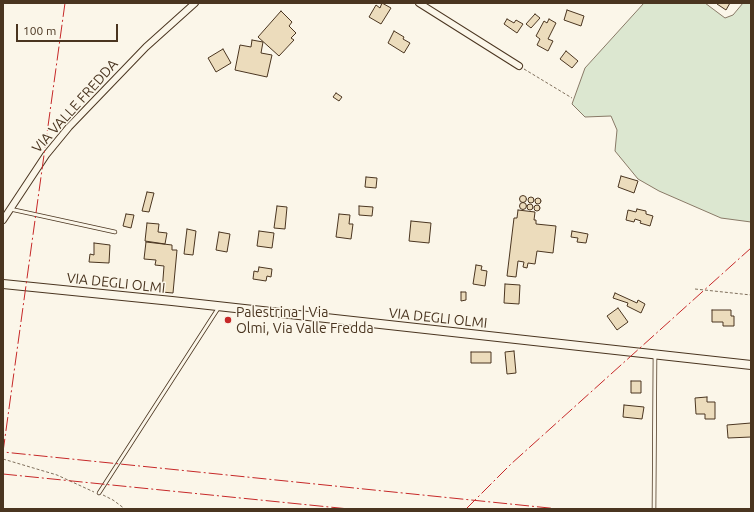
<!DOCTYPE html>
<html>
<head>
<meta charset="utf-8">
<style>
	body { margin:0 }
	#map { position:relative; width:754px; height:512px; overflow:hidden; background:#fbf6e9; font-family:Ubuntu,sans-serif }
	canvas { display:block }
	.frame { position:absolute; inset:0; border:4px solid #4a3520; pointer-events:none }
	.scale { position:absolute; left:16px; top:24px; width:102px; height:18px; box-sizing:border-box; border:2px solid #4a3520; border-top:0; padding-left:5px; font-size:12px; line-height:14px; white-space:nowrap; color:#4a3520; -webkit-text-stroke:3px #fbf6e9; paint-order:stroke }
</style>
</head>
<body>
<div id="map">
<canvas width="754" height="512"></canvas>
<div class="frame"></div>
<div class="scale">100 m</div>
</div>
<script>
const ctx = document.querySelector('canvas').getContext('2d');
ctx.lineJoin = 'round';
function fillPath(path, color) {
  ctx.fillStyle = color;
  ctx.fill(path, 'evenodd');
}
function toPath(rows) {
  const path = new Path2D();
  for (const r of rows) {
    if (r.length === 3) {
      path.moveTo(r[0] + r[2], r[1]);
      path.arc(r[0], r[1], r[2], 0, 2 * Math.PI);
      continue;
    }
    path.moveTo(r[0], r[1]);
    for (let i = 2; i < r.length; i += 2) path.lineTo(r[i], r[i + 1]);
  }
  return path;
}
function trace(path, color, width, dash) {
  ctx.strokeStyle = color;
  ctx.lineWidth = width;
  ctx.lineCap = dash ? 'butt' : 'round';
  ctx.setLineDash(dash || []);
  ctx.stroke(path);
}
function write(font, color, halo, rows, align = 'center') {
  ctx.font = font + ' Ubuntu,sans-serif';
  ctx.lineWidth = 3;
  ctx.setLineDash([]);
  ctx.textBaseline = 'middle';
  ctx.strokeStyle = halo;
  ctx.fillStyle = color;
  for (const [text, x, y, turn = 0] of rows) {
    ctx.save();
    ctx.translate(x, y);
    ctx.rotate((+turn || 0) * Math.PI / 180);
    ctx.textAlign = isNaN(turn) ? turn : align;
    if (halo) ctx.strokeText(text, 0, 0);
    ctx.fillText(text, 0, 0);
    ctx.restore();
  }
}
const green = toPath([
	[644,3,705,3,725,18,733,15,743,3,751,3,751,222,721,218,659,191,638,179,615,151,617,130,611,116,585,117,572,104,585,68,644,3]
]);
fillPath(green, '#dce7d0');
trace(green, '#887966', 1);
const building = toPath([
	[382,3,391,8,381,24,369,17,376,5,380,8,382,3],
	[718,3,730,3,726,10,717,4,718,3],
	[567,10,584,16,581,26,564,20,567,10],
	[281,11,292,22,289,26,296,33,291,38,294,40,279,56,258,37,281,11],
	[535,14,540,18,531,28,526,24,535,14],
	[507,19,514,23,516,20,523,24,517,33,504,24,507,19],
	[549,19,556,23,548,39,553,41,548,51,537,45,540,39,536,36,544,21,547,23,549,19],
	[394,31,404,37,403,39,410,43,404,53,388,43,394,31],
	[252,40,263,42,261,53,272,55,267,77,235,70,240,45,251,47,252,40],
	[223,49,231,63,216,72,208,58,223,49],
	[566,51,578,61,572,68,560,59,566,51],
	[336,93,342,97,339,101,333,97,336,93],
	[621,176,638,181,634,193,618,187,621,176],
	[366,177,377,178,376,188,365,187,366,177],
	[147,192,154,193,149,212,142,211,147,192],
	[523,199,3.5],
	[531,200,3],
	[538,201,3],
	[523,206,3.5],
	[530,207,3],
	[537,208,3],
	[277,206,287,207,285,229,274,228,277,206],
	[359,206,373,207,372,216,359,215,359,206],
	[637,209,646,211,646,214,653,216,650,226,640,223,641,221,635,219,634,222,626,220,628,210,636,212,637,209],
	[518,210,535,212,534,220,536,220,536,224,556,226,553,253,537,251,535,264,528,263,527,268,523,267,524,262,518,261,516,277,507,276,514,218,517,218,518,210],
	[126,214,134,215,131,228,123,226,126,214],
	[339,214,350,215,349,224,353,224,351,239,336,237,339,214],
	[411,221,431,223,429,243,409,241,411,221],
	[147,223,159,224,158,232,167,233,165,244,145,241,147,223],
	[187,229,196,231,193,255,184,254,187,229],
	[259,231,274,233,272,248,257,246,259,231],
	[572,231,588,234,586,243,577,242,578,238,571,237,572,231],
	[219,232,230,234,227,252,216,250,219,232],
	[146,242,172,245,172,250,177,250,173,293,162,292,164,266,155,265,156,260,144,259,146,242],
	[94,243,110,245,109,263,89,262,90,254,94,255,94,243],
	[476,265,482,266,481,270,487,271,485,286,473,284,476,265],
	[259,267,272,269,271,277,267,276,266,281,253,279,254,271,258,272,259,267],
	[505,284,520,285,519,304,504,303,505,284],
	[461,292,466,292,466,300,461,301,461,292],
	[615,293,637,303,638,300,645,304,641,313,627,306,628,303,613,298,615,293],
	[618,308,628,322,617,330,607,316,618,308],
	[712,310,731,310,731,316,734,316,734,326,723,326,723,322,712,322,712,310],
	[514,351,516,373,507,374,505,352,514,351],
	[471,352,491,352,491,363,471,363,471,352],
	[631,381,641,381,641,393,631,393,631,381],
	[707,397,707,402,715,402,715,419,705,419,705,414,696,414,695,398,707,397],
	[624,405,644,407,642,419,623,417,624,405],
	[751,423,751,437,728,438,727,425,751,423]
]);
fillPath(building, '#ecdcbc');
trace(building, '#4a3520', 1);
const service = toPath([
	[10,209,115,232],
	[99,493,219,307],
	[654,509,655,355]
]);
const minor = toPath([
	[419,3,519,66],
	[3,220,46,155,69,127,146,47,195,3]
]);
const tertiary = toPath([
	[3,284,172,301,751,365]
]);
trace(service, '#4a3520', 4.5);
trace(minor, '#4a3520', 8);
trace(tertiary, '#4a3520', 10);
trace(toPath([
	[524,69,572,98],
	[695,289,751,295],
	[3,459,57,475,94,492],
	[103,495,113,500,125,509]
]), '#7f6f5c', 1, [3, 2]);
trace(service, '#fbf6e9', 3);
trace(minor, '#fbf6e9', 6);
trace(tertiary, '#fbf6e9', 8);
trace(toPath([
	[65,3,3,452,559,509],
	[3,474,349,509],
	[466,509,511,464,751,248]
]), '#c62828', 1, [14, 3, 2, 3]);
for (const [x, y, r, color] of [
	[228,320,4,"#c62828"]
]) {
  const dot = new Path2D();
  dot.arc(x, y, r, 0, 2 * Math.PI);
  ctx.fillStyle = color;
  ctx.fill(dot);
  trace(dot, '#fbf6e9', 1.5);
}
write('14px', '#4a3520', '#fbf6e9', [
	["VIA VALLE FREDDA",75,106,-48],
	["VIA DEGLI OLMI",116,283,6],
	["VIA DEGLI OLMI",438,318,6]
]);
write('14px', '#4a3520', '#fbf6e9', [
	["Palestrina | Via",236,312],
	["Olmi, Via Valle Fredda",236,328]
], 'left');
</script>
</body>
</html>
